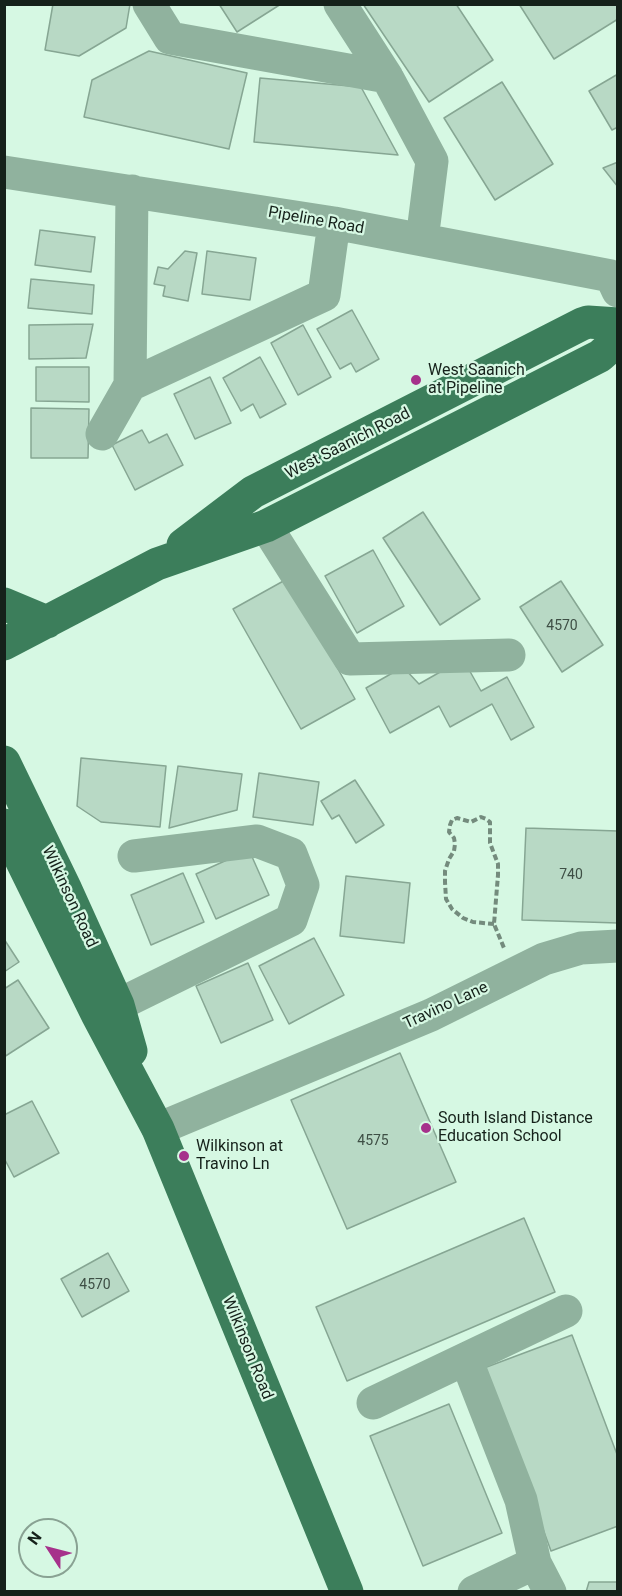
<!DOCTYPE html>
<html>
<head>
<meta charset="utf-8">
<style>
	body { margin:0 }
	#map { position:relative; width:622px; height:1596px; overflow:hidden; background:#d6f8e3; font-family:Roboto,sans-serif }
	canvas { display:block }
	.frame { position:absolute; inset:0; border:6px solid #15211a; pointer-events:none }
	.north { position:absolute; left:18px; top:1518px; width:60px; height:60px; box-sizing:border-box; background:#d6f8e3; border:2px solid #89a293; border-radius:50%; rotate:306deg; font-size:16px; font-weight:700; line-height:24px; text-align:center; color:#15211a }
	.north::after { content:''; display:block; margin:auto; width:21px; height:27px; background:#a6318b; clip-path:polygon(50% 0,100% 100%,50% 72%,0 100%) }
</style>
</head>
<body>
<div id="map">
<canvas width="622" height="1596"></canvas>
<div class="frame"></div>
<div class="north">N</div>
</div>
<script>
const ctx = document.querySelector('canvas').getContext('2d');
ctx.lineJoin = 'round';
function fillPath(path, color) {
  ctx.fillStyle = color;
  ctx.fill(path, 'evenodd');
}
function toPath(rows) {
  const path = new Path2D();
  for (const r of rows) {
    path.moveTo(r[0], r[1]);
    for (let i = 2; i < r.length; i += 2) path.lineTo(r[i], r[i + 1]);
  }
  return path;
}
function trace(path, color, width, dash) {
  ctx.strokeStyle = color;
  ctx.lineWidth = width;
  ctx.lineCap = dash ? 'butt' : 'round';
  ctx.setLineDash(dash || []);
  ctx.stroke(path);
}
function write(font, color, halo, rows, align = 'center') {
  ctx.font = font + ' Roboto,sans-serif';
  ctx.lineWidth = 4.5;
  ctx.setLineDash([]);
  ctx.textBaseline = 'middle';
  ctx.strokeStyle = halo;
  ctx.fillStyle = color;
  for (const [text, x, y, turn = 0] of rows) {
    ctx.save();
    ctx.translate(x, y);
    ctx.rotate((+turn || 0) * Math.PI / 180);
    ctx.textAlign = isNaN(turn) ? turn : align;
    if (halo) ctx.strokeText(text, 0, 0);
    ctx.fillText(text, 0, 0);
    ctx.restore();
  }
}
const building = toPath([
	[53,4,130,4,126,28,79,56,45,50,53,4],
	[219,4,281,4,237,32,219,4],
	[363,4,456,4,493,60,429,102,363,4],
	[519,4,618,4,618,19,554,59,519,4],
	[149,51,247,73,229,149,84,117,92,80,149,51],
	[618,74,618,127,612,130,589,91,618,74],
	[260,78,361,87,398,155,254,142,260,78],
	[502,82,553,164,495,200,444,118,502,82],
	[618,162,618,187,603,168,618,162],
	[40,230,95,237,91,272,35,265,40,230],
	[185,251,197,253,188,301,163,296,165,286,154,284,158,267,168,269,185,251],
	[207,251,256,258,250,300,202,294,207,251],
	[31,279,94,285,92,314,28,308,31,279],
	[352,310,379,359,356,372,351,363,340,369,317,329,352,310],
	[93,324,86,358,29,359,29,325,93,324],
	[303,325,331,377,298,395,271,343,303,325],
	[260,357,286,404,260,418,253,404,241,411,223,378,260,357],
	[36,367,89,367,89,402,36,401,36,367],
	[210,377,231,423,195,439,174,394,210,377],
	[31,408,89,409,88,458,31,458,31,408],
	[142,430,149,443,167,434,183,465,135,490,112,445,142,430],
	[423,512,480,599,440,625,383,538,423,512],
	[373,550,404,606,357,633,325,576,373,550],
	[287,579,355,699,301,729,233,609,287,579],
	[561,581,603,645,562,672,520,607,561,581],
	[463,659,481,691,507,677,534,727,511,740,492,704,450,727,439,706,390,733,366,688,403,667,419,684,463,659],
	[81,758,166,766,160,827,101,822,77,806,81,758],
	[178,766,242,774,237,810,169,828,178,766],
	[259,773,319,782,313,825,253,817,259,773],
	[355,780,384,825,356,843,339,815,332,819,321,801,355,780],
	[526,828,618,831,618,923,522,920,526,828],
	[249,850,269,895,216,919,196,874,249,850],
	[183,873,204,922,151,945,131,895,183,873],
	[346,876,410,883,404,943,340,936,346,876],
	[314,938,344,995,289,1024,259,966,314,938],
	[4,939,19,962,4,972,4,939],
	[248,963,273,1020,221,1043,196,986,248,963],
	[18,980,49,1028,4,1057,4,989,18,980],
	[400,1053,456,1182,347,1229,291,1100,400,1053],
	[32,1101,59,1153,14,1177,4,1158,4,1115,32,1101],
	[524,1218,555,1292,347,1381,316,1307,524,1218],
	[108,1253,129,1291,82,1317,61,1279,108,1253],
	[572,1335,618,1457,618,1526,551,1551,484,1368,572,1335],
	[449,1404,502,1533,423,1566,370,1436,449,1404],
	[589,1582,618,1582,618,1592,586,1592,589,1582]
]);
fillPath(building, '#b8d9c5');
trace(building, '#86a693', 1.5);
trace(toPath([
	[494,924,473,922,463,918,452,909,446,899,445,882,445,871,449,859,454,851,455,844,454,838,449,832,450,825,452,820,457,818,471,822,481,817,486,819,490,822,490,843,498,864,498,875,494,924,504,948]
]), '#748b7d', 4, [6, 3]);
trace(toPath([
	[149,4,170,38,387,77],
	[340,4,387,77,432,161,422,240],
	[4,172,334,223,611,276,618,291],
	[130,385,324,295,334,223],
	[102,434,130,385,132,191],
	[266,526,350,659,509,655],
	[118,1005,291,920,303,885,291,854,257,841,134,856],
	[158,1129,431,1015,544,959,581,948,618,946],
	[466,1359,521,1500,535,1563,550,1592],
	[373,1403,566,1311],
	[474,1592,535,1563]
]), '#90b29e', 33);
trace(toPath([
	[183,545,253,492,582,324,588,322,618,324],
	[4,604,47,622],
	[4,644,157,564,266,526,600,356,618,340],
	[4,762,66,890,118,1005,131,1051],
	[4,825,97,1014,158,1129,347,1592]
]), '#3c7e5b', 33);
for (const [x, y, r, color] of [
	[416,380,6,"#a6318b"],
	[426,1128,6,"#a6318b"],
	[184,1156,6,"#a6318b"]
]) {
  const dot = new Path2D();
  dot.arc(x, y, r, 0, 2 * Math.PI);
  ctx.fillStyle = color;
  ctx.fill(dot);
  trace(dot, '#d6f8e3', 2);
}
write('14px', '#3e4f45', null, [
	["4570",562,626],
	["740",571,875],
	["4575",373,1141],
	["4570",95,1285]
]);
write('16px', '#15211a', '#d6f8e3', [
	["Pipeline Road",316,221,10],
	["West Saanich Road",348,444,-27],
	["Wilkinson Road",69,897,65],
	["Travino Lane",446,1006,-25],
	["Wilkinson Road",247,1348,68]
]);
write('16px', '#15211a', '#d6f8e3', [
	["West Saanich",428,371],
	["at Pipeline",428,389],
	["South Island Distance",438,1119],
	["Education School",438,1137],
	["Wilkinson at",196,1147],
	["Travino Ln",196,1165]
], 'left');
</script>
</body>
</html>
